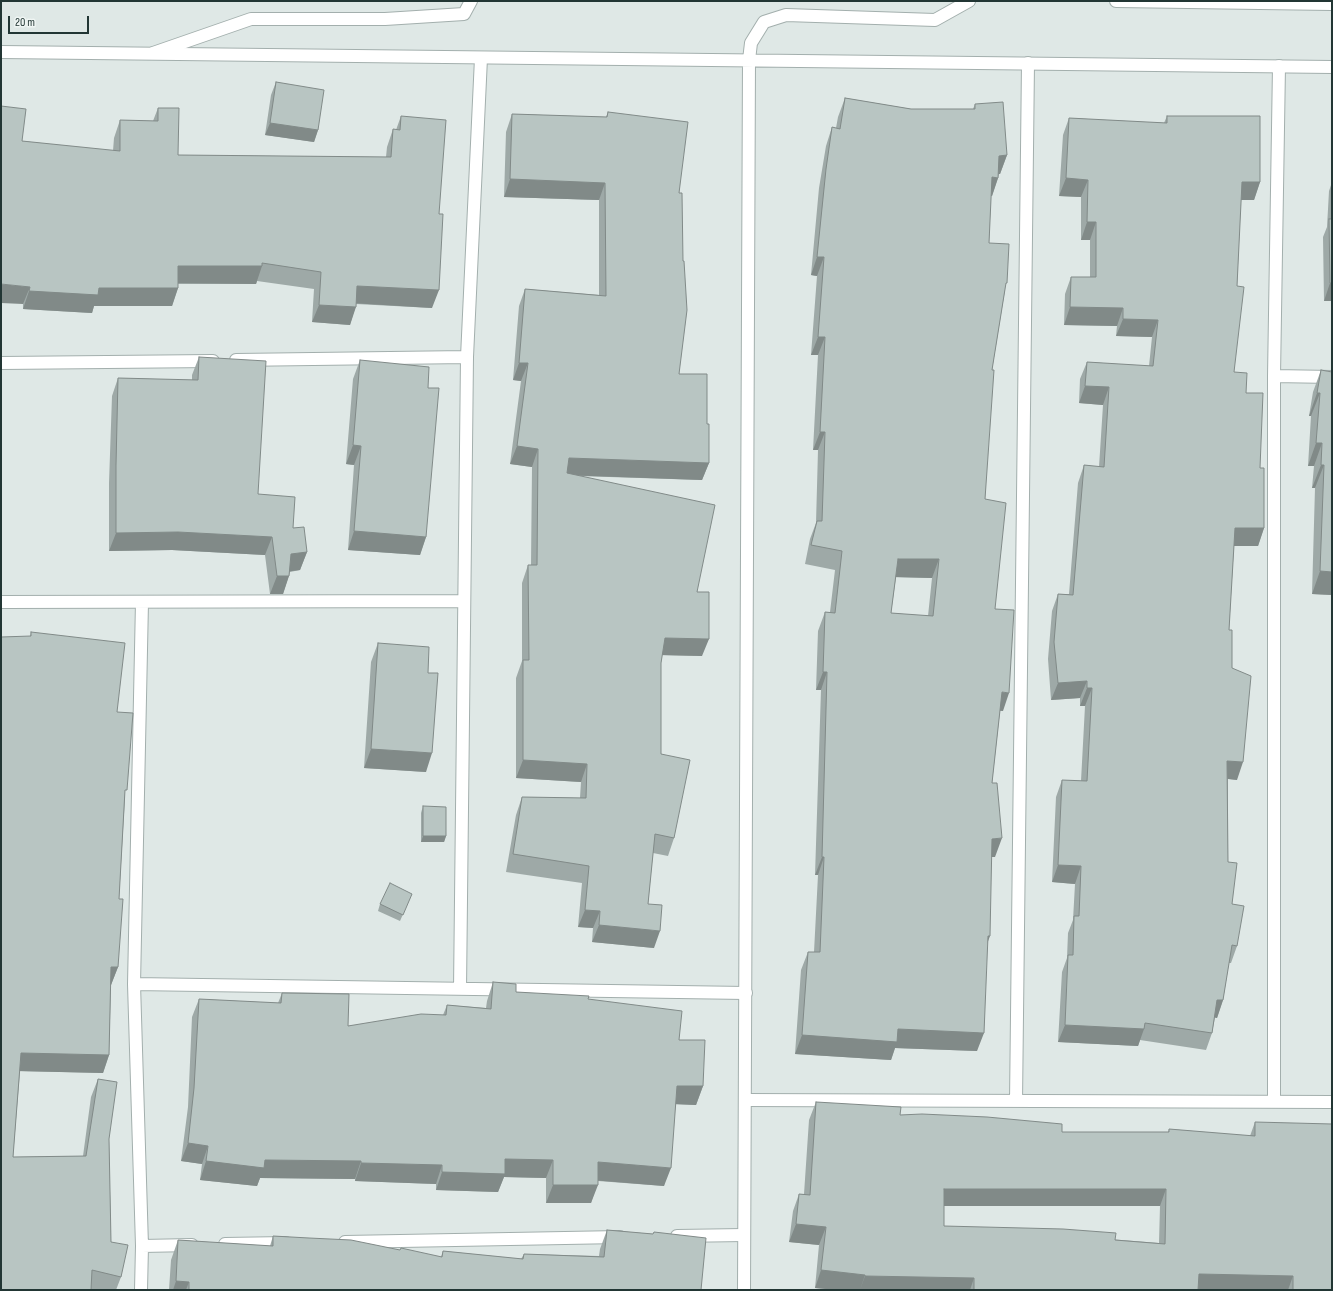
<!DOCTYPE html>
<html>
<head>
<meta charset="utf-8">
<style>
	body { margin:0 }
	#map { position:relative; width:1333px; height:1291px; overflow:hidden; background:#dfe8e6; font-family:"Sofia Sans Condensed",sans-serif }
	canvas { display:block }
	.frame { position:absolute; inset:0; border:2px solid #223634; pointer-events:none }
	.scale { position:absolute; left:8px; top:16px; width:81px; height:18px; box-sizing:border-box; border:2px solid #223634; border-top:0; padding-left:5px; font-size:12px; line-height:14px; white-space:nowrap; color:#223634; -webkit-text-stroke:3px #eff5f3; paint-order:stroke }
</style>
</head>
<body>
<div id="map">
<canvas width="1333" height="1291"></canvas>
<div class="frame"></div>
<div class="scale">20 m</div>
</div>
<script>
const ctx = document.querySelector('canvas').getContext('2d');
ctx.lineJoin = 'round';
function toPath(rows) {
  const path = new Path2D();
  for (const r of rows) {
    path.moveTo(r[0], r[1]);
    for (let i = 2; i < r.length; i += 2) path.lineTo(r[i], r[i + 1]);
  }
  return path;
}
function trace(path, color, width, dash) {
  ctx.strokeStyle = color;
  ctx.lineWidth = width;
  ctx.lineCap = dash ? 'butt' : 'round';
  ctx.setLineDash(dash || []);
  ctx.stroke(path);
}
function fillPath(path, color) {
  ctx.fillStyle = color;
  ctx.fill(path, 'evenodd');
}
const minor = toPath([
	[153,53,251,19,385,19,464,14,471,1],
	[467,357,481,58],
	[236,360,467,357,460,989],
	[1,363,213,361],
	[1274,376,1332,377],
	[1,602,464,601],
	[134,984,746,993],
	[745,1100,1332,1102],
	[1016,1101,1028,63],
	[1274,1102,1274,376,1279,66],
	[677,1236,744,1235],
	[345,1242,620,1237],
	[225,1244,286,1243],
	[142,1246,192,1245],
	[141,1290,142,1246,134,984,142,602]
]);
const tertiary = toPath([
	[1116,1,1332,4],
	[1,52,1332,67],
	[744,1290,749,60,751,43,764,22,786,15,935,20,969,1]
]);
trace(minor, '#a3afad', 14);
trace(tertiary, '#a3afad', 14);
trace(minor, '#fff', 12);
trace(tertiary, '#fff', 12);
fillPath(toPath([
	[276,82,318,130,314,142,265,135,271,95],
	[845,98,911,109,973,109,975,104,1007,155,1000,174,999,174,998,178,992,196,991,196,989,243,1005,290,992,370,985,499,1003,711,1000,711,992,783,995,857,991,857,987,943,977,1051,895,1048,891,1060,795,1054,801,970,808,952,814,952,818,875,815,875,821,690,816,690,818,631,825,612,830,612,835,570,805,564,810,539,816,523,818,450,813,450,818,355,811,355,817,276,811,275,819,188,826,146,832,127,836,128,838,117],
	[896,577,932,578,928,616,891,613],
	[158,108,178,155,386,157,387,147,393,129,396,130,401,116,432,308,356,304,350,325,312,322,314,289,257,281,256,284,178,284,178,288,172,306,94,306,92,313,23,309,22,141,113,151,114,138,120,120,153,121],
	[608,112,679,193,679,374,707,424,709,463,702,480,578,476,697,592,702,656,662,655,661,663,661,754,674,838,668,856,653,853,648,904,654,948,592,942,593,928,578,927,582,883,506,872,516,815,522,797,580,798,581,782,516,778,516,678,522,661,522,583,528,565,531,565,532,467,510,464,521,381,513,380,519,306,525,289,599,295,599,200,504,197,506,132,512,114,606,117],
	[1167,116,1260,182,1254,200,1241,200,1237,286,1234,372,1246,393,1260,468,1264,528,1258,546,1234,546,1229,630,1232,668,1237,780,1228,779,1228,862,1232,904,1237,946,1231,963,1229,963,1223,1000,1217,1018,1215,1017,1212,1033,1206,1050,1140,1040,1138,1046,1058,1042,1062,972,1067,958,1068,933,1073,920,1075,884,1052,882,1056,797,1062,780,1081,781,1085,706,1080,706,1080,698,1051,700,1048,659,1052,611,1058,594,1069,594,1078,483,1084,465,1099,467,1103,405,1079,403,1080,379,1087,362,1149,366,1152,337,1116,336,1117,326,1064,325,1065,294,1071,277,1090,277,1090,240,1081,240,1081,197,1059,196,1063,135,1069,118,1164,123],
	[1332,182,1332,301,1324,301,1323,237,1327,227,1329,191],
	[199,357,258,494,293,528,307,552,300,570,290,572,283,594,270,594,265,555,172,550,109,551,109,483,112,396,118,378,192,380,192,375],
	[360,360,428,388,426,537,420,555,348,550,354,465,346,464,353,379],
	[1321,370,1332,595,1312,594,1315,488,1312,488,1314,466,1308,466,1311,416,1309,416,1313,392],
	[31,632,117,712,125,797,119,899,118,967,111,985,109,1055,103,1073,20,1071,13,1157,83,1156,91,1097,98,1079,109,1139,111,1242,121,1277,116,1290,96,1290,91,1289,1,1290,30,636],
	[378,643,428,673,426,772,364,768,371,662],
	[423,806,446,836,444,842,421,842,421,813],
	[412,894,400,921,378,911,380,904],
	[493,982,516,992,588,999,679,1040,703,1086,696,1105,676,1104,664,1186,598,1181,591,1203,546,1203,546,1178,504,1177,498,1192,436,1190,436,1184,355,1181,355,1179,260,1178,257,1186,200,1180,202,1164,181,1161,188,1107,192,1017,199,999,278,1003,282,993,348,1026,443,1015,447,1005,486,1008,487,1001],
	[816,1102,900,1115,1062,1132,1168,1132,1169,1129,1250,1136,1255,1122,1332,1290,837,1290,815,1288,819,1245,789,1242,793,1211,799,1194,804,1194,809,1120],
	[944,1206,1160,1206,1159,1243,944,1226],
	[607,1230,653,1234,654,1232,701,1290,169,1290,171,1260,178,1240,270,1246,273,1236,400,1250,441,1257,443,1251,521,1259,524,1254,599,1256,600,1249]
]), '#9ea9a7');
fillPath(toPath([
	[270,123,318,130,314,142,265,135],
	[1007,155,1000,174,993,174,999,156],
	[992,177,998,178,992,196,985,195],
	[1066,178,1088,180,1081,197,1059,196],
	[510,179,605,183,599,200,504,197],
	[1242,182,1260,182,1254,200,1236,200],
	[1087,222,1096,222,1090,240,1081,240],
	[817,257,824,257,817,276,811,275],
	[178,266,262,266,256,284,172,283],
	[1330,283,1332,283,1332,301,1324,301],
	[1,284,30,287,23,304,1,303],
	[357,286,439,290,432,308,351,303],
	[99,288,178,288,172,306,94,306,92,313,23,309,29,291],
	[319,305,356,307,350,325,312,322],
	[1070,307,1123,308,1117,326,1064,325],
	[1123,319,1158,320,1152,337,1116,336],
	[818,337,825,337,818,355,811,355],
	[519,363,528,363,521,381,513,380],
	[1085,386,1109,387,1103,405,1079,403],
	[1317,393,1320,393,1311,416,1309,416],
	[820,432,825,432,818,450,813,450],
	[1316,443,1322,443,1314,466,1308,466],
	[353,445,361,446,354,465,346,464],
	[517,446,538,449,532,467,510,464],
	[569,458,709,463,702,480,562,475],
	[1321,465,1324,465,1315,488,1312,488],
	[1235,528,1264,528,1258,546,1229,546],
	[354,531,426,537,420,555,348,550],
	[178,532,272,537,265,555,172,550,109,551,116,533],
	[307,552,300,570,284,572,291,554],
	[898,559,939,559,932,578,891,577],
	[1320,571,1332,572,1332,595,1312,594],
	[277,576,289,576,283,594,270,594],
	[665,638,709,639,702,656,658,655],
	[823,672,827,672,821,690,816,690],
	[1087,681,1080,698,1051,700,1058,683],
	[1087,688,1092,688,1085,706,1080,706],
	[1002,692,1009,693,1003,711,996,710],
	[371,749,432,753,426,772,364,768],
	[523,760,587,764,581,782,516,778],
	[1227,761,1243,762,1237,780,1221,778],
	[423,836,446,836,444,842,421,842],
	[1002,838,995,857,985,857,992,839],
	[822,857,824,857,818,875,815,875],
	[1058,865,1081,866,1075,884,1052,882],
	[585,910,600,911,593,928,578,927],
	[599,925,660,931,654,948,592,942],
	[988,936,990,936,983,955],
	[111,967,118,967,111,985,104,984],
	[1217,1000,1223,1000,1217,1018,1211,1017],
	[1065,1025,1144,1029,1138,1046,1058,1042],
	[898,1029,984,1033,977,1051,895,1048,891,1060,795,1054,802,1035],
	[21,1053,109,1055,103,1073,15,1071],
	[677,1086,703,1086,696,1105,671,1104],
	[188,1143,208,1146,202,1164,181,1161],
	[505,1159,553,1160,546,1178,504,1177,498,1192,436,1190,442,1172],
	[265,1160,361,1161,355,1179,260,1178,257,1186,200,1180,206,1161],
	[598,1162,671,1168,664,1186,591,1180],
	[361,1163,442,1165,436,1184,355,1181],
	[553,1185,598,1185,591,1203,546,1203],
	[944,1189,1166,1189,1160,1206,938,1206],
	[796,1224,826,1227,819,1245,789,1242],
	[821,1270,865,1275,860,1290,837,1290,815,1288],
	[1199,1274,1293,1276,1288,1290,1193,1290],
	[865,1276,974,1278,970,1290,860,1290],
	[176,1281,189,1282,186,1290,173,1290]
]), '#818a88');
const building = toPath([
	[276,82,324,90,318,130,270,123,276,82],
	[845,98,911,109,975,109,975,104,1003,102,1007,155,999,156,998,178,992,177,989,243,1009,244,1007,283,1006,283,992,370,994,370,985,499,1006,503,995,609,1014,610,1009,693,1002,692,992,783,997,783,1002,838,992,839,990,936,988,936,984,1033,898,1029,897,1042,802,1035,808,952,820,952,824,857,822,857,827,672,823,672,825,612,835,613,842,551,811,545,817,521,822,521,825,432,820,432,825,337,818,337,824,257,817,257,826,169,832,127,840,129,845,98],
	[898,559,939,559,933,616,891,613,898,559],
	[1,106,26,109,22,141,120,151,120,120,158,121,158,108,179,108,178,155,391,157,393,129,400,130,401,116,446,120,439,214,443,214,439,290,357,286,356,307,319,305,321,272,262,263,262,266,178,266,178,288,99,288,98,295,29,291,30,287,1,284,1,106],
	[608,112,688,122,679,193,682,193,683,261,684,261,687,310,679,374,707,374,707,424,709,424,709,463,569,458,567,473,715,505,697,592,709,592,709,639,665,638,661,663,661,754,690,760,674,838,655,834,648,904,662,905,660,931,599,925,600,911,585,910,589,866,513,854,522,797,586,798,587,764,523,760,523,660,529,660,528,565,537,565,538,449,517,446,528,363,519,363,525,289,606,296,605,183,510,179,512,114,607,117,608,112],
	[1167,116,1260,116,1260,182,1242,182,1237,286,1244,287,1234,372,1247,373,1246,393,1263,393,1260,468,1264,468,1264,528,1235,528,1229,630,1232,630,1232,668,1251,676,1243,762,1227,761,1228,862,1237,863,1232,904,1244,906,1237,946,1232,945,1223,1000,1217,1000,1212,1033,1145,1023,1144,1029,1065,1025,1068,955,1073,955,1074,916,1079,916,1081,866,1058,865,1062,780,1087,781,1092,688,1087,688,1087,681,1058,683,1054,642,1058,594,1073,595,1084,465,1104,467,1109,387,1085,386,1087,362,1153,366,1158,320,1123,319,1123,308,1070,307,1071,277,1096,277,1096,222,1087,222,1088,180,1066,178,1069,118,1167,123,1167,116],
	[1329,219,1332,219,1332,283,1330,283,1329,219],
	[199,357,266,361,258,494,295,497,293,528,304,527,307,552,291,554,289,576,277,576,272,537,178,532,116,533,116,465,118,378,198,380,199,357],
	[360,360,429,367,428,388,439,388,426,537,354,531,361,446,353,445,360,360],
	[1321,370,1332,372,1332,572,1320,571,1324,465,1321,465,1322,443,1316,443,1320,393,1317,393,1321,370],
	[31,632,125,643,117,712,133,713,127,790,125,790,119,899,123,899,118,967,111,967,109,1055,21,1053,13,1157,86,1156,98,1079,117,1082,109,1139,111,1242,128,1245,121,1277,92,1270,91,1290,1,1290,1,637,31,636,31,632],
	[378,643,429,647,428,673,438,673,432,753,371,749,378,643],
	[423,806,446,807,446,836,423,836,423,806],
	[390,883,412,894,403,915,380,904,390,883],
	[493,982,516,984,516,992,589,996,588,999,682,1011,679,1040,705,1040,703,1086,677,1086,671,1168,598,1162,598,1185,553,1185,553,1160,505,1159,505,1174,442,1172,442,1165,361,1163,361,1161,265,1160,264,1168,206,1161,208,1146,188,1143,194,1088,199,999,281,1003,282,993,349,994,348,1026,421,1014,446,1015,447,1005,491,1009,493,982],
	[816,1102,901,1107,900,1115,922,1114,987,1117,1062,1124,1062,1132,1169,1132,1169,1129,1255,1136,1255,1122,1332,1124,1332,1290,1293,1290,1293,1276,1199,1274,1198,1290,974,1290,974,1278,865,1276,865,1275,821,1270,826,1227,796,1224,799,1194,810,1195,816,1102],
	[944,1189,1166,1189,1165,1244,1115,1240,1116,1233,1063,1229,944,1226,944,1189],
	[607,1230,653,1234,654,1232,706,1238,701,1290,189,1290,189,1282,176,1281,178,1240,273,1246,273,1236,309,1238,351,1240,400,1250,401,1248,442,1257,443,1251,523,1259,524,1254,604,1257,607,1230]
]);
fillPath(building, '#b8c5c2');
trace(building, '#818a88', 1);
</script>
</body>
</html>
